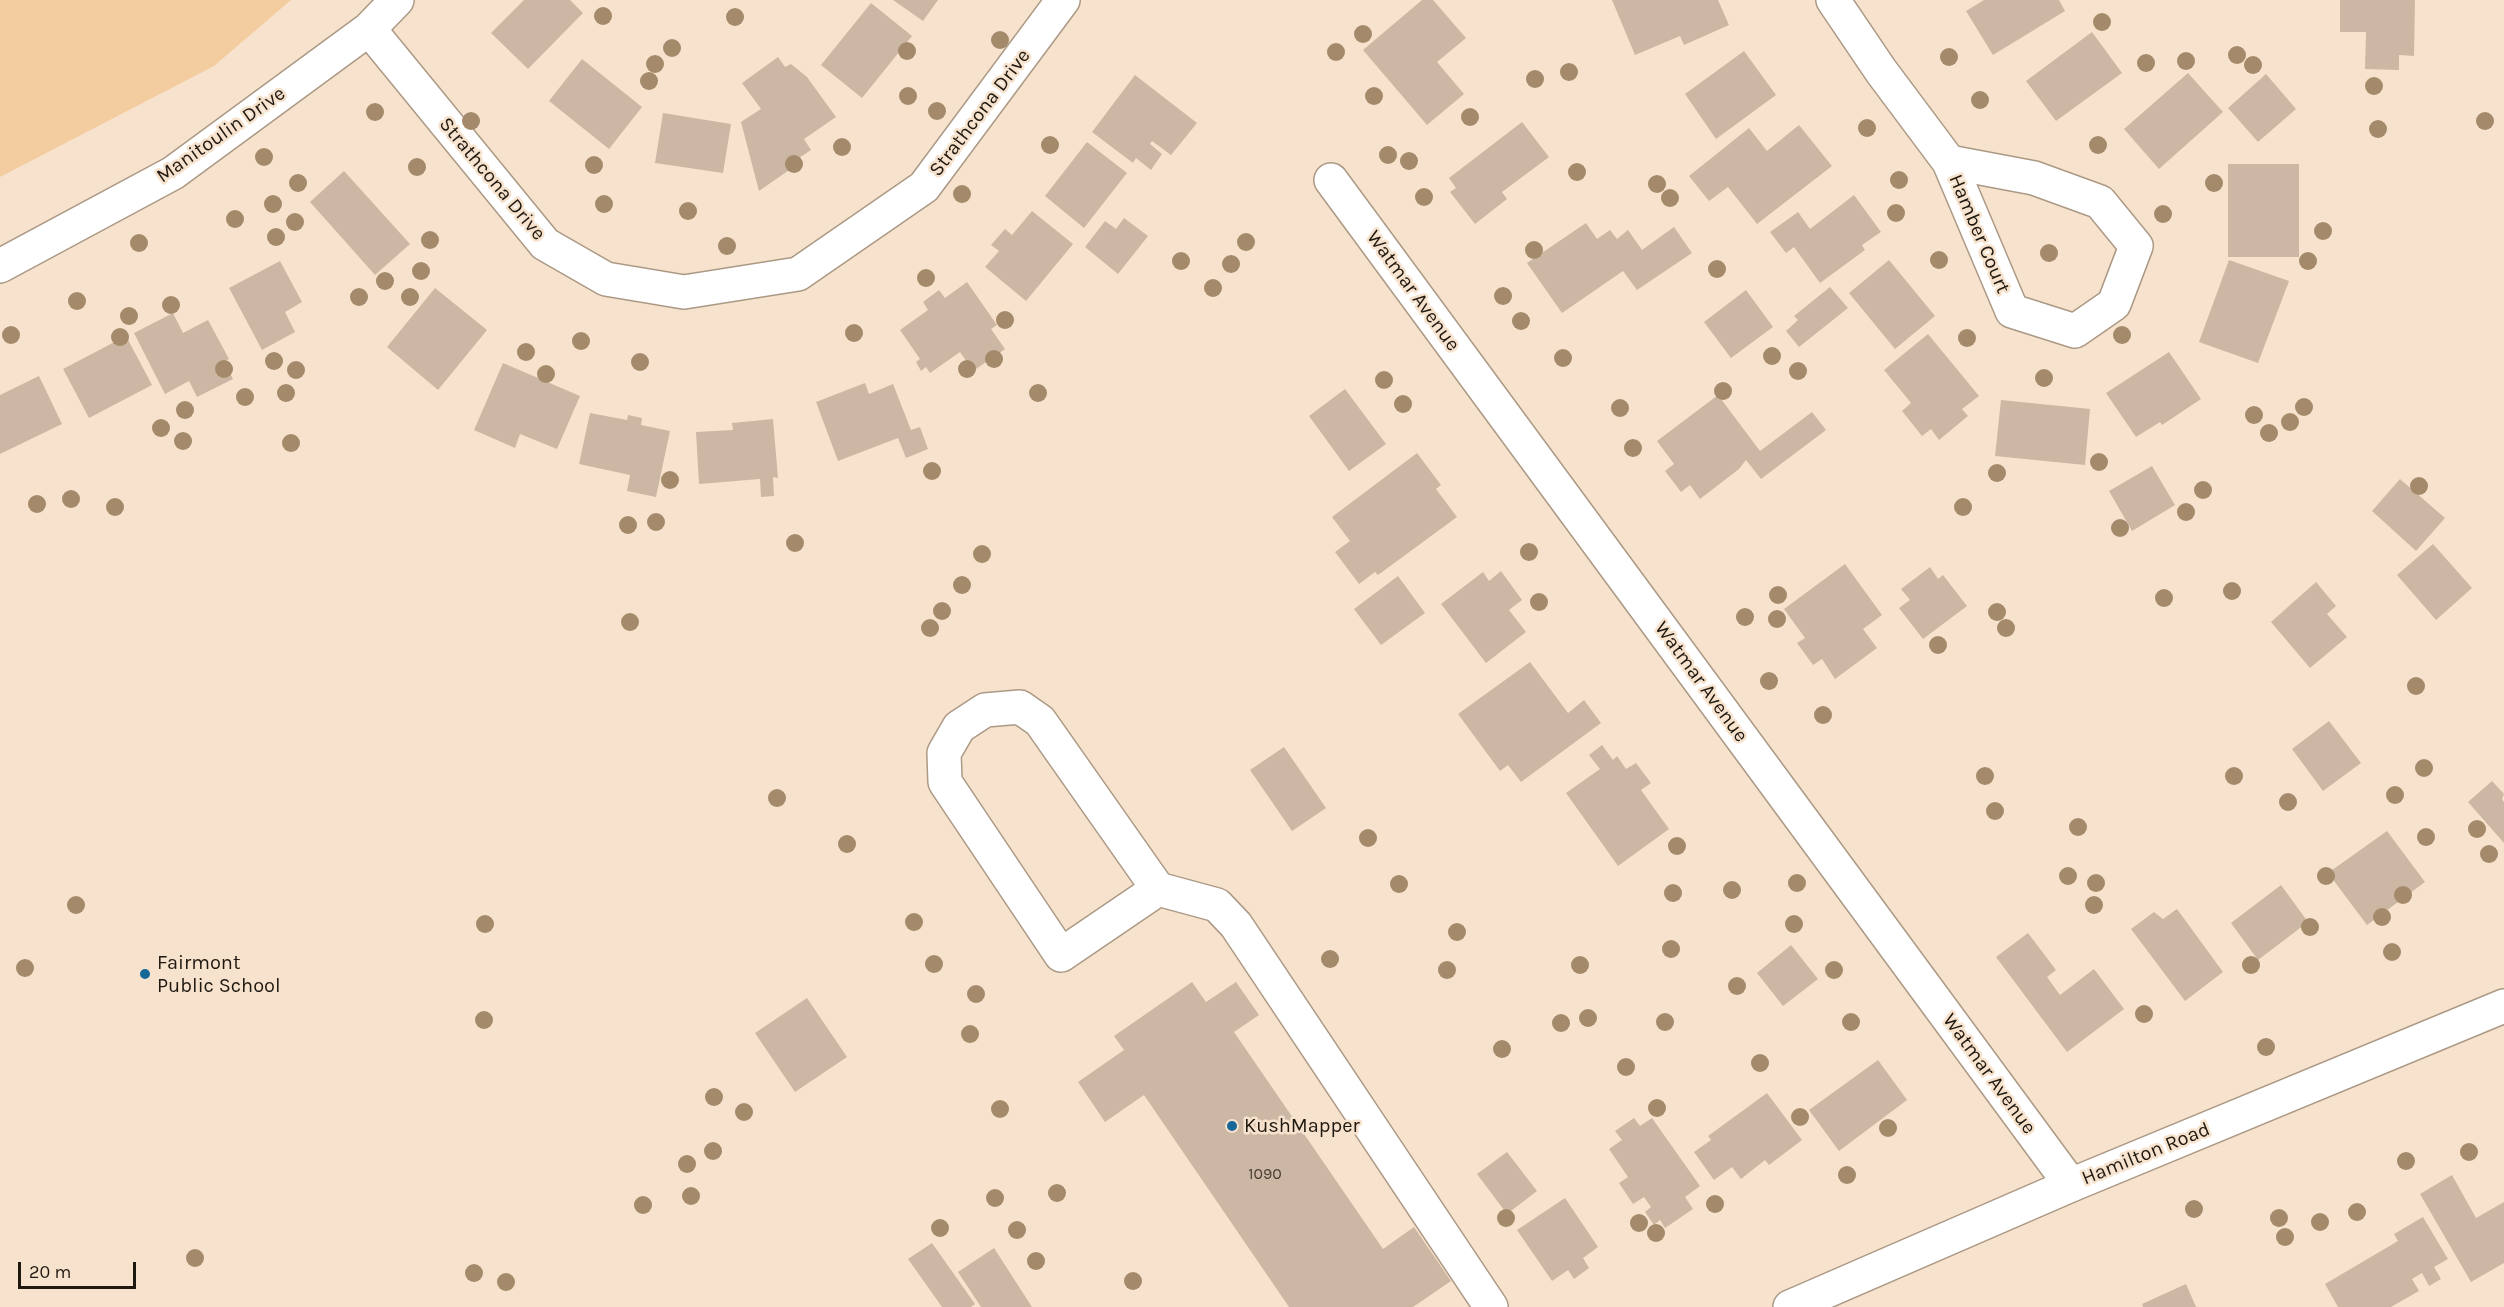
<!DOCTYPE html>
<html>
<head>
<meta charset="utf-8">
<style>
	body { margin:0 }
	#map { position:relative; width:2504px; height:1307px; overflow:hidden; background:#f7e3cd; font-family:Karla,sans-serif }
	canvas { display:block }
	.scale { position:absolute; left:18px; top:1262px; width:118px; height:27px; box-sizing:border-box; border:3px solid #1f1810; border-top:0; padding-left:8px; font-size:18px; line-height:21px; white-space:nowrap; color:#1f1810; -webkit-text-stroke:4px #f7e3cd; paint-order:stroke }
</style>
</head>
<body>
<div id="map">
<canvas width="2504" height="1307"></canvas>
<div class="scale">20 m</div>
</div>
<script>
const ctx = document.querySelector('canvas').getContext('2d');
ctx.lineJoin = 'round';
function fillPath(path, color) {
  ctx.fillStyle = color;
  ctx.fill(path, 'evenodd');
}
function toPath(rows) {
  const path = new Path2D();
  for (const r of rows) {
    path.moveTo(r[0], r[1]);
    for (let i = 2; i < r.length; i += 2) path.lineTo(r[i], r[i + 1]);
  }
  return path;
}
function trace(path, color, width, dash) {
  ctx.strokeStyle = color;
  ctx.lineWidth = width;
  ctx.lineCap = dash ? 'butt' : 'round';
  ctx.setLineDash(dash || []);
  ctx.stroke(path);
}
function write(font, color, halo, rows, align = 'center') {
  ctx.font = font + ' Karla,sans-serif';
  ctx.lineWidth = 5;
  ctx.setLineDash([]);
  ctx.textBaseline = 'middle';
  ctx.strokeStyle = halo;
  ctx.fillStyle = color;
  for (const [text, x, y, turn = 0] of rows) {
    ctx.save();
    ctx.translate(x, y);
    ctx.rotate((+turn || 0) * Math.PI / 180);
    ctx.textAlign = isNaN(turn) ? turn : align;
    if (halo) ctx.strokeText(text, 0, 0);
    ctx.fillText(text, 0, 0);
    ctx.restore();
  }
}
fillPath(toPath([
	[0,0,291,0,214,66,0,177]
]), '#f3cca0');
fillPath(toPath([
	[524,0,570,0,583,13,528,69,491,33],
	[893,0,938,0,923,21],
	[1422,0,1433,0,1466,38,1437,62,1464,94,1427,125,1363,50],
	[1612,0,1718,0,1729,25,1684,45,1680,36,1635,55],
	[1984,0,2059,0,2065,11,1993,55,1966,11],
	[2340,0,2415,0,2414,56,2399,55,2399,70,2365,69,2366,32,2340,32],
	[871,3,912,36,862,98,821,65],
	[2092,32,2122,73,2056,121,2026,81],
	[1744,51,1776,95,1716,139,1685,94],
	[778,57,785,67,791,64,807,77,836,117,804,139,811,150,790,164,792,168,759,191,741,122,761,109,742,83],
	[582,59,642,107,609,149,549,101],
	[2188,73,2223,112,2159,169,2124,129],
	[2266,74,2296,109,2258,142,2228,108],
	[1135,75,1197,123,1171,155,1152,141,1150,144,1162,154,1151,170,1136,158,1133,163,1092,132],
	[663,113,731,124,723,173,655,163],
	[1522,122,1549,157,1502,192,1507,199,1475,224,1450,192,1456,188,1449,178],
	[1799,125,1832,166,1757,224,1728,187,1709,201,1689,176,1749,128,1767,151],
	[1087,142,1127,173,1084,228,1045,196],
	[2228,164,2299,164,2299,257,2228,257],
	[344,171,410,244,375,275,310,202],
	[1854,195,1881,232,1862,245,1865,250,1820,283,1794,247,1786,253,1770,232,1798,212,1810,229],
	[1032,211,1073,244,1026,301,985,267,999,251,991,245,1005,229,1012,235],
	[1124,218,1148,236,1118,274,1085,247,1105,221,1116,229],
	[1586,223,1597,239,1610,230,1617,239,1628,230,1642,250,1674,227,1692,253,1637,290,1623,271,1562,313,1527,263],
	[1889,260,1935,316,1895,349,1849,293],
	[2229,260,2289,281,2258,363,2199,342],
	[280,261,302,302,285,312,295,332,262,350,229,288],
	[967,282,997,325,991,329,1005,349,973,371,960,352,930,373,926,367,921,371,916,362,920,359,900,330,928,310,923,302,939,290,945,298],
	[1830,287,1848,308,1799,347,1786,331,1798,320,1794,316],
	[435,288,487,330,438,390,387,347],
	[1746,290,1773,327,1731,358,1704,322],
	[173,313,183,333,208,320,229,359,224,362,233,379,197,397,189,381,165,394,134,333],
	[1928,334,1979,396,1962,409,1968,416,1939,440,1931,429,1922,436,1902,411,1911,403,1884,370],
	[126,336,152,385,89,418,63,369],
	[2169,352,2201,399,2162,425,2160,422,2136,437,2106,393],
	[503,363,580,396,557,449,520,434,515,448,474,430],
	[39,376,62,424,0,454,0,395],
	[865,383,869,394,893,384,911,430,920,427,928,449,906,458,898,438,838,461,816,402],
	[1345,389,1386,444,1349,471,1309,416],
	[1718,395,1760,451,1812,412,1826,430,1761,479,1746,460,1739,469,1700,499,1690,485,1681,492,1665,471,1674,464,1657,441],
	[2001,400,2090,409,2085,465,1995,456],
	[590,413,627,420,628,415,642,418,641,425,670,431,656,497,627,491,630,475,579,464],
	[773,419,778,478,773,477,774,496,761,497,760,479,699,484,696,432,733,430,732,423],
	[1417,453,1441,485,1436,489,1457,517,1378,575,1375,572,1359,584,1335,552,1350,541,1332,517],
	[2152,466,2175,505,2132,531,2109,491],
	[2400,479,2445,518,2416,551,2372,511],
	[2433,544,2472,588,2436,620,2397,575],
	[1845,564,1882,615,1863,629,1877,648,1835,679,1822,659,1813,665,1797,643,1805,638,1784,609],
	[1930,567,1938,579,1943,575,1967,606,1923,639,1899,608,1910,600,1901,589],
	[1501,571,1522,600,1509,610,1526,632,1486,663,1441,604,1483,572,1489,581],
	[1398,576,1425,613,1381,645,1354,609],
	[2316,582,2336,606,2327,614,2347,637,2310,668,2271,622],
	[1530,662,1568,713,1584,700,1601,723,1521,782,1508,765,1500,771,1458,714],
	[2329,721,2361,763,2323,791,2292,749],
	[1602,745,1613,760,1617,756,1626,769,1636,763,1651,783,1641,790,1669,829,1618,866,1566,793,1600,769,1589,755],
	[1284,747,1326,808,1292,831,1250,770],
	[2492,781,2504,794,2502,799,2504,802,2504,843,2468,802],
	[2387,831,2425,882,2367,925,2328,873],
	[2281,885,2308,922,2258,960,2231,923],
	[2177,909,2223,972,2185,1001,2131,929,2154,912,2163,919],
	[2028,933,2056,970,2047,977,2060,995,2094,969,2124,1009,2067,1052,1996,957],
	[1791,945,1818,979,1783,1006,1757,973],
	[1192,982,1206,1002,1236,982,1259,1015,1234,1032,1383,1249,1414,1227,1451,1281,1413,1307,1289,1307,1144,1095,1105,1122,1078,1082,1124,1050,1114,1036],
	[807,998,847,1057,795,1092,755,1033],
	[1878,1060,1907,1100,1839,1151,1809,1110],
	[1767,1093,1802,1140,1769,1165,1765,1160,1741,1179,1732,1167,1714,1180,1694,1152,1711,1140,1708,1136],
	[1634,1118,1640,1126,1652,1118,1700,1186,1685,1197,1693,1209,1665,1228,1660,1220,1654,1225,1645,1212,1651,1207,1644,1197,1633,1204,1619,1183,1628,1177,1609,1149,1622,1140,1615,1131],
	[1507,1152,1537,1191,1507,1214,1477,1174],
	[2452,1175,2476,1218,2504,1202,2504,1263,2471,1282,2420,1194],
	[1565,1198,1598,1247,1583,1258,1589,1268,1574,1279,1568,1270,1552,1281,1517,1230],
	[2423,1217,2448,1259,2434,1267,2441,1279,2429,1286,2422,1273,2412,1279,2419,1291,2391,1307,2338,1307,2325,1284,2398,1241,2394,1234],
	[932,1243,975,1304,971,1307,942,1307,908,1259],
	[994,1248,1032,1307,981,1307,958,1272],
	[2186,1284,2196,1307,2143,1307,2142,1304]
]), '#cbb7a3');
const minor = toPath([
	[1833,0,1881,71,1949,162,2012,311,2075,331,2114,304,2136,246,2100,202,2034,178,1949,162],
	[369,29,545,244,606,279,684,292,798,274,924,187,1063,0],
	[1331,180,2071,1185],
	[0,266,173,173,369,29,397,0],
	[1158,889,1061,955,945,782,944,753,959,727,985,710,1020,707,1040,721,1158,889,1217,905,1236,925,1491,1307]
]);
const major = toPath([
	[1790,1307,2071,1185,2504,1006]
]);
trace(minor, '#ac9985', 36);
trace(major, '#ac9985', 36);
trace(minor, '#fff', 33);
trace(major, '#fff', 33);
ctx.fillStyle = '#a48a6b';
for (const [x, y] of [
	[603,16],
	[735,17],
	[2102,22],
	[1363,34],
	[1000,40],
	[672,48],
	[907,51],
	[1336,52],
	[2237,55],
	[1949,57],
	[2186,61],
	[2146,63],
	[655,64],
	[2253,65],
	[1569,72],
	[1535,79],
	[649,81],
	[2374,86],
	[908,96],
	[1374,96],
	[1980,100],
	[937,111],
	[375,112],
	[1470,117],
	[471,121],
	[2485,121],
	[1867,128],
	[2378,129],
	[1050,145],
	[2098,145],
	[842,147],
	[1388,155],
	[264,157],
	[1409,161],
	[794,164],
	[594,165],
	[417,167],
	[1577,172],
	[1899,180],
	[298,183],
	[2214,183],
	[1657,184],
	[962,194],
	[1424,197],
	[1670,198],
	[273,204],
	[604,204],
	[688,211],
	[1896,213],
	[2163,214],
	[235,219],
	[295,222],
	[2323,231],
	[276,237],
	[430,240],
	[1246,242],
	[139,243],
	[727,246],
	[1534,250],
	[2049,253],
	[1939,260],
	[1181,261],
	[2308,261],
	[1231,264],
	[1717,269],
	[421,271],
	[926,278],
	[385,281],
	[1213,288],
	[1503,296],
	[359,297],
	[410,297],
	[77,301],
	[171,305],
	[129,316],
	[1005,320],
	[1521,321],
	[854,333],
	[11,335],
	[2122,335],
	[120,337],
	[1967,338],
	[581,341],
	[526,352],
	[1772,356],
	[1563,358],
	[994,359],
	[274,361],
	[640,362],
	[224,369],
	[967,369],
	[296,370],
	[1798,371],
	[546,374],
	[2044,378],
	[1384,380],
	[1723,391],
	[286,393],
	[1038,393],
	[245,397],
	[1403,404],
	[2304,407],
	[1620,408],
	[185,410],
	[2254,415],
	[2290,422],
	[161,428],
	[2269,433],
	[183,441],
	[291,443],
	[1633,448],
	[2099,462],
	[932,471],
	[1997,473],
	[670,480],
	[2419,486],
	[2203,490],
	[71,499],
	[37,504],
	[115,507],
	[1963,507],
	[2186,512],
	[656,522],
	[628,525],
	[2120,528],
	[795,543],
	[1529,552],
	[982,554],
	[962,585],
	[2232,591],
	[1778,595],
	[2164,598],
	[1539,602],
	[942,611],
	[1997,612],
	[1745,617],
	[1777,619],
	[630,622],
	[930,628],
	[2006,628],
	[1938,645],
	[1769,681],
	[2416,686],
	[1823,715],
	[2424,768],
	[1985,776],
	[2234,776],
	[2395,795],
	[777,798],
	[2288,802],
	[1995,811],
	[2078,827],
	[2477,829],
	[2426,837],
	[1368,838],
	[847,844],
	[1677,846],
	[2489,854],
	[2068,876],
	[2326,876],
	[1797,883],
	[2096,883],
	[1399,884],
	[1732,890],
	[1673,893],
	[2403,895],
	[76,905],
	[2094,905],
	[2382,917],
	[914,922],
	[485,924],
	[1794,924],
	[2310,927],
	[1457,932],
	[1671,949],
	[2392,952],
	[1330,959],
	[934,964],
	[1580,965],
	[2251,965],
	[25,968],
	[1447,970],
	[1834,970],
	[1737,986],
	[976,994],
	[2144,1014],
	[1588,1018],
	[484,1020],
	[1665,1022],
	[1851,1022],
	[1561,1023],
	[970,1034],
	[2266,1047],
	[1502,1049],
	[1760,1063],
	[1626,1067],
	[714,1097],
	[1657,1108],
	[1000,1109],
	[744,1112],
	[1800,1117],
	[1888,1128],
	[713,1151],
	[2469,1152],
	[2406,1161],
	[687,1164],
	[1847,1175],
	[1057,1193],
	[691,1196],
	[995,1198],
	[1715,1204],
	[643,1205],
	[2194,1209],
	[2357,1212],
	[1506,1218],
	[2279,1218],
	[2320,1222],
	[1639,1223],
	[940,1228],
	[1017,1230],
	[1656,1233],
	[2285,1237],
	[195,1258],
	[1036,1261],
	[474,1273],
	[1133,1281],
	[506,1282]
]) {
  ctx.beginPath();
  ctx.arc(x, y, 9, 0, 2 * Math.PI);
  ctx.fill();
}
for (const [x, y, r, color] of [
	[145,974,6,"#166899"],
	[1232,1126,6,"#166899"]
]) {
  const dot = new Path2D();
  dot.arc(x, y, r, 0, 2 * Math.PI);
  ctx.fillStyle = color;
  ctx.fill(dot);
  trace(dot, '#f7e3cd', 2);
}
write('16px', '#4a4035', null, [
	["1090",1265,1174]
]);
write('20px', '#1f1810', '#f7e3cd', [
	["Strathcona Drive",980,113,-53],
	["Manitoulin Drive",221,135,-35],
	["Strathcona Drive",492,179,50],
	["Hamber Court",1979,234,67],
	["Watmar Avenue",1413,291,54],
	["Watmar Avenue",1701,682,54],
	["Watmar Avenue",1989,1074,54],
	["Hamilton Road",2146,1154,-22]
]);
write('20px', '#1f1810', '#f7e3cd', [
	["Fairmont",157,963],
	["Public School",157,986],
	["KushMapper",1244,1126]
], 'left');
</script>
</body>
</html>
